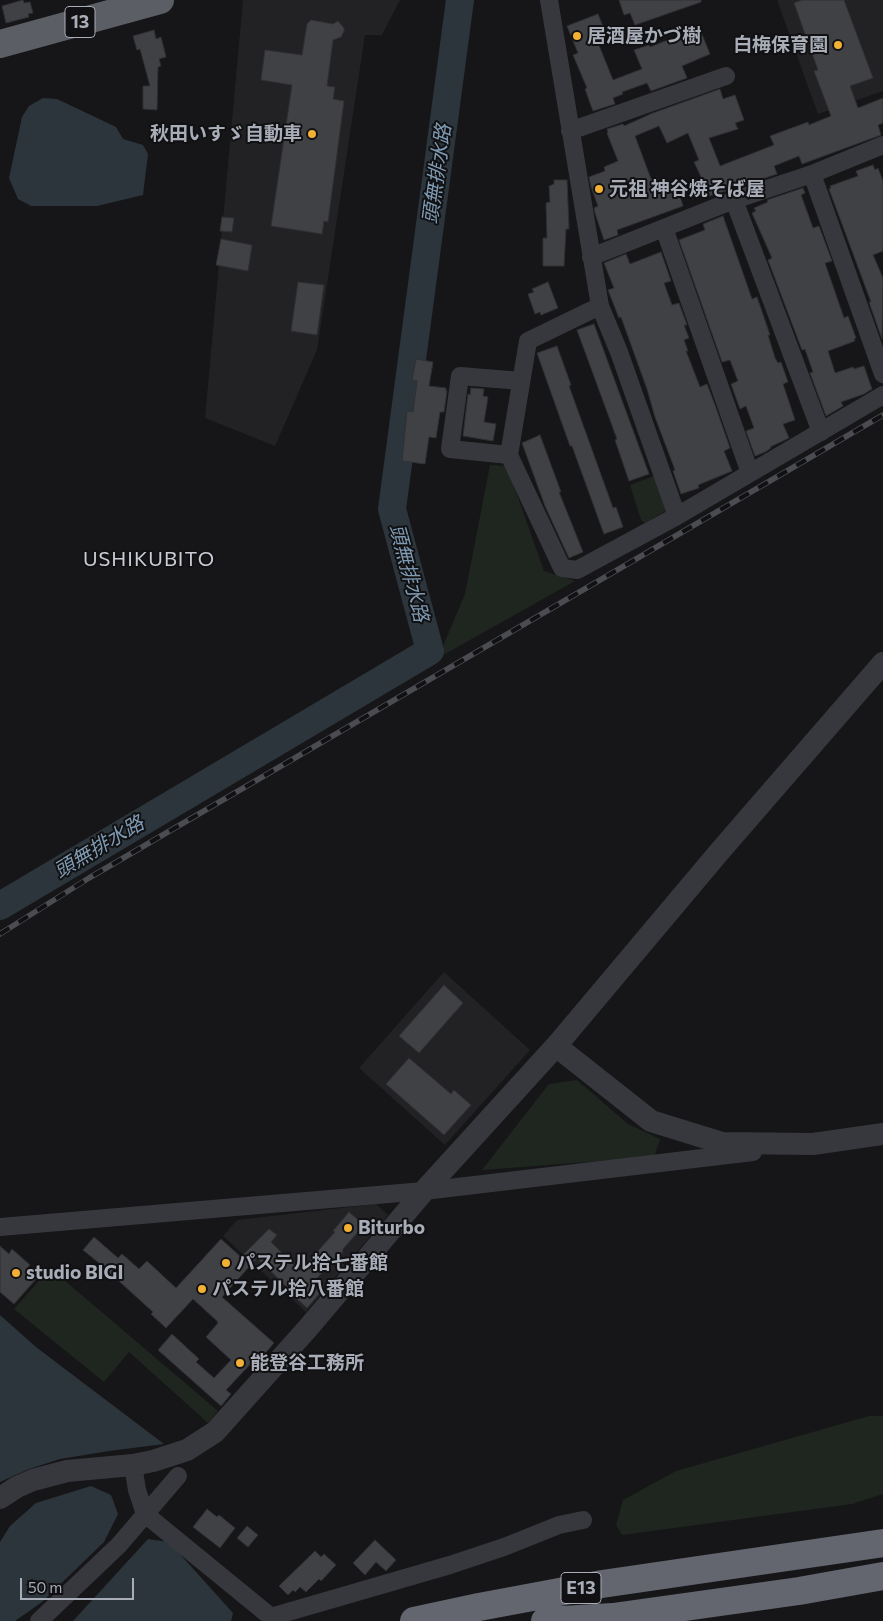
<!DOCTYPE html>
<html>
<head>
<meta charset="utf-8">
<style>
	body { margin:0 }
	#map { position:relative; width:883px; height:1621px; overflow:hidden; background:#161618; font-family:Commissioner,sans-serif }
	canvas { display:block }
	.scale { position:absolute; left:20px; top:1578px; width:114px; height:22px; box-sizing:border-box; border:2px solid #a8adb8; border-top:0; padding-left:6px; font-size:15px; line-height:18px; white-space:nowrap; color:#a8adb8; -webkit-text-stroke:4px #111113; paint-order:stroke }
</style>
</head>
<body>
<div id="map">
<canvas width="883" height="1621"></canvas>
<div class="scale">50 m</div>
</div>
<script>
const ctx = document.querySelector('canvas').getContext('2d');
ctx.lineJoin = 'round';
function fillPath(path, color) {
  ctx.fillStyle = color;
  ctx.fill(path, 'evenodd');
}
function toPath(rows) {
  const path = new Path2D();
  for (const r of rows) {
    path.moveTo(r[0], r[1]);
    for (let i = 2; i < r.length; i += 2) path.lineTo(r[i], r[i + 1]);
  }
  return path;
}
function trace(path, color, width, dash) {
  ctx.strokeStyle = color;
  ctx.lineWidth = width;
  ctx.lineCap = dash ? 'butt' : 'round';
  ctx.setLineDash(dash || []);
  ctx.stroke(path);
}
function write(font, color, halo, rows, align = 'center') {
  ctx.font = font + ' Commissioner,"Noto Sans JP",sans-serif';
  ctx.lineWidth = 4;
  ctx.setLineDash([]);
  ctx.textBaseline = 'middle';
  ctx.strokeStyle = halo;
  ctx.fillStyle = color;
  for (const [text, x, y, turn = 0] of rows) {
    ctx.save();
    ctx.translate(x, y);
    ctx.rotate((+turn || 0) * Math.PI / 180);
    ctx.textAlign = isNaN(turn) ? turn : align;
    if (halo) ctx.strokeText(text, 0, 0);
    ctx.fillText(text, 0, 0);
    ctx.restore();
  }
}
fillPath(toPath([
	[243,0,400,0,382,35,365,35,317,350,275,446,205,418],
	[777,0,883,0,883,91,818,114],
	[444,972,530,1050,445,1145,359,1068],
	[376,1204,388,1215,306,1312,223,1236,237,1220]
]), '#222225');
fillPath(toPath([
	[490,465,507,466,544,571,575,581,438,658,465,594],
	[659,474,667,510,645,523,641,520,630,485],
	[577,1080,628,1124,660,1139,654,1157,482,1170,549,1084],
	[50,1268,218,1411,208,1423,129,1352,104,1382,14,1309],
	[869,1416,883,1416,883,1494,852,1504,622,1535,616,1525,623,1500,676,1471]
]), '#1e261f');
fillPath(toPath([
	[43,98,57,99,116,127,123,139,143,145,148,154,143,195,97,206,31,206,18,199,9,178,22,117,29,106],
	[0,1315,36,1347,164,1444,109,1451,60,1459,29,1469,0,1482],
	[91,1486,111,1495,118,1514,104,1542,42,1602,15,1621,0,1621,0,1542,10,1526,36,1503],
	[148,1539,169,1542,233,1613,231,1621,73,1621]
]), '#2c353c');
trace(toPath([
	[0,906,430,651,392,509,460,0]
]), '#2c353c', 28);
const building = toPath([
	[23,0,24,3,30,2,33,13,28,14,29,17,6,23,2,6,23,0],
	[619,0,701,0,701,2,635,25,630,13,624,15,619,0],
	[802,0,844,0,873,78,850,86,858,108,883,98,883,123,878,125,881,135,802,164,799,156,774,166,777,174,710,196,694,162,699,160,688,133,667,143,659,126,635,136,651,179,657,177,659,185,675,180,683,206,617,230,618,235,604,240,595,213,594,208,598,206,591,187,589,177,605,171,604,167,618,161,607,133,608,132,607,129,623,124,624,126,653,113,720,89,723,99,735,95,744,120,735,123,738,129,709,138,720,166,774,145,770,136,808,122,809,125,831,116,814,71,818,70,794,3,802,0],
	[598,14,606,34,596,38,613,80,642,69,634,50,649,45,650,47,693,30,695,34,701,32,710,54,682,66,687,78,651,91,647,83,622,92,623,94,613,98,615,104,593,111,585,89,587,88,573,55,578,53,567,26,598,14],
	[311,20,333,24,338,21,344,28,344,31,341,37,333,40,327,86,335,87,333,99,344,101,328,222,324,221,322,234,271,226,292,85,261,80,265,50,302,55,307,24,311,20],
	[154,30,156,39,161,37,166,57,159,59,161,66,158,67,157,110,143,109,143,86,150,86,140,49,137,50,133,36,154,30],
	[873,165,875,170,878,168,883,181,883,251,873,255,883,278,882,339,869,302,871,302,829,189,831,188,830,186,858,176,856,171,873,165],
	[554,180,567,180,569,229,566,229,564,266,543,266,543,238,547,238,546,203,550,202,549,186,554,184,554,180],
	[803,188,805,193,801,195,813,228,819,226,832,261,825,263,844,318,848,316,856,338,854,339,855,341,828,351,835,373,853,367,854,369,864,366,872,389,864,394,841,402,843,406,826,416,810,373,813,372,805,349,802,350,768,260,772,258,752,213,756,211,754,208,768,202,767,200,803,188],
	[723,216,752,299,757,297,770,335,768,335,775,358,778,363,781,362,788,382,783,384,795,420,783,424,789,438,770,447,771,448,765,452,755,456,746,431,754,428,746,406,740,409,731,384,738,381,730,360,722,362,679,240,705,230,703,224,723,216],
	[222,217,234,218,232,232,220,231,222,217],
	[221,239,252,245,248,271,216,265,221,239],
	[661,252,671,281,664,283,672,305,679,303,687,325,684,325,689,338,684,340,688,351,686,351,700,387,707,384,715,405,730,448,724,451,732,471,698,485,699,488,681,494,673,471,675,470,655,417,647,389,621,317,619,318,608,290,614,288,604,263,626,254,630,264,661,252],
	[298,282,324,285,317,335,291,331,298,282],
	[548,282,558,308,541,315,540,312,535,314,528,294,534,292,532,289,548,282],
	[594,324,649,474,629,481,615,440,617,439,577,330,594,324],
	[557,346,571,385,569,386,613,508,616,507,623,527,604,534,572,446,570,446,537,353,557,346],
	[416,359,433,362,429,386,446,388,446,391,447,391,444,412,440,412,436,438,429,437,425,464,402,461,407,411,413,412,417,381,412,380,416,359],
	[471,388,484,389,483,396,488,397,484,422,496,424,493,441,463,436,468,394,470,395,471,388],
	[540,435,561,492,559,492,583,552,569,558,545,506,522,443,540,435],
	[444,985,463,1003,419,1053,399,1036,444,985],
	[409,1058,451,1094,454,1090,471,1105,444,1135,386,1084,409,1058],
	[349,1212,364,1225,343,1249,342,1255,338,1258,333,1260,311,1285,320,1293,307,1308,287,1290,289,1289,257,1258,222,1297,274,1343,260,1359,257,1357,226,1390,231,1394,221,1406,158,1350,172,1334,199,1359,196,1362,214,1378,231,1360,206,1337,218,1323,217,1321,193,1299,166,1328,151,1314,153,1312,99,1263,83,1250,94,1237,118,1258,122,1254,139,1269,147,1261,176,1288,221,1239,241,1257,269,1229,277,1235,271,1242,300,1271,335,1232,333,1231,349,1212],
	[0,1246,9,1254,12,1249,30,1265,26,1269,37,1278,14,1304,0,1292,0,1246],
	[207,1509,217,1517,219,1515,235,1528,220,1548,193,1527,207,1509],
	[247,1526,258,1535,248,1547,237,1538,247,1526],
	[375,1540,396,1560,386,1571,376,1562,365,1575,353,1563,375,1540],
	[315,1551,321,1557,324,1554,336,1565,321,1581,319,1579,306,1592,300,1587,295,1592,293,1590,288,1595,279,1586,315,1551]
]);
fillPath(building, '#404145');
trace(building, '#303034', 1);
trace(toPath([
	[549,0,600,306,619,352,677,516],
	[570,131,726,76],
	[812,174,883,374],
	[734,200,821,432],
	[664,228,750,473],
	[591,257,734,200,812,174,883,145],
	[600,306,528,341,509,455,562,568,577,570,677,516,883,395],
	[509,455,450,449,460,376,521,381],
	[0,1227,424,1191,753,1152],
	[133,1465,137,1490,145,1514,271,1617,450,1565,504,1547,559,1525,583,1520],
	[39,1621,119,1545,178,1476]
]), '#37383d', 18);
trace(toPath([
	[556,1046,651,1121,722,1143,813,1144,883,1134],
	[0,1498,17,1487,33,1480,67,1471,133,1465,153,1461,187,1450,215,1432,308,1328,424,1191,556,1046,720,851,883,663]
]), '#37383d', 22);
trace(toPath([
	[0,44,160,0]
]), '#5b5e65', 28);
trace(toPath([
	[414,1621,479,1607,602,1584,883,1543],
	[545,1621,613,1617,799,1591,883,1576]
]), '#63666e', 28);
const rail = toPath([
	[0,934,89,878,883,415]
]);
trace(rail, '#4a4c52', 5.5);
trace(rail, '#111113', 4, [11]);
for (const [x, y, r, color] of [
	[577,36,5,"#f2b134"],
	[838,45,5,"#f2b134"],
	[312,134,5,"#f2b134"],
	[599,189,5,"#f2b134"],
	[348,1228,5,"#f2b134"],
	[226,1263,5,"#f2b134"],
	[16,1273,5,"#f2b134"],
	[202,1289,5,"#f2b134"],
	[240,1363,5,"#f2b134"]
]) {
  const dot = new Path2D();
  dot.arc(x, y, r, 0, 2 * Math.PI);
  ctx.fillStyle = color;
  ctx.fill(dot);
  trace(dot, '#111113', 2);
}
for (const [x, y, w] of [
	[80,22,30],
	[581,1588,40]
]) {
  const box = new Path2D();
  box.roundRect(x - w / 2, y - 15.5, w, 31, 4);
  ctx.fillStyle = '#111113';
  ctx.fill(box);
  trace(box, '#a8adb8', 1);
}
write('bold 18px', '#a8adb8', null, [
	["13",80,22],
	["E13",581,1588]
]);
write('bold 19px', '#a8adb8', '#111113', [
	["居酒屋かづ樹",587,36],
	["白梅保育園",828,45,"right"],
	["秋田いすゞ自動車",302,134,"right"],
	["元祖 神谷焼そば屋",609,189],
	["Biturbo",358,1228],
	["パステル拾七番館",236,1263],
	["studio BIGI",26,1273],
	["パステル拾八番館",212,1289],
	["能登谷工務所",250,1363]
], 'left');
write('italic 20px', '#7f9bb3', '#111113', [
	["頭無排水路",437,174,-82],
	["頭無排水路",409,573,75],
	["頭無排水路",99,847,-31]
]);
ctx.letterSpacing = '1px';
write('20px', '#c9ccd4', '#111113', [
	["USHIKUBITO",149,559]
]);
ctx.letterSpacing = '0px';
</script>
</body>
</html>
